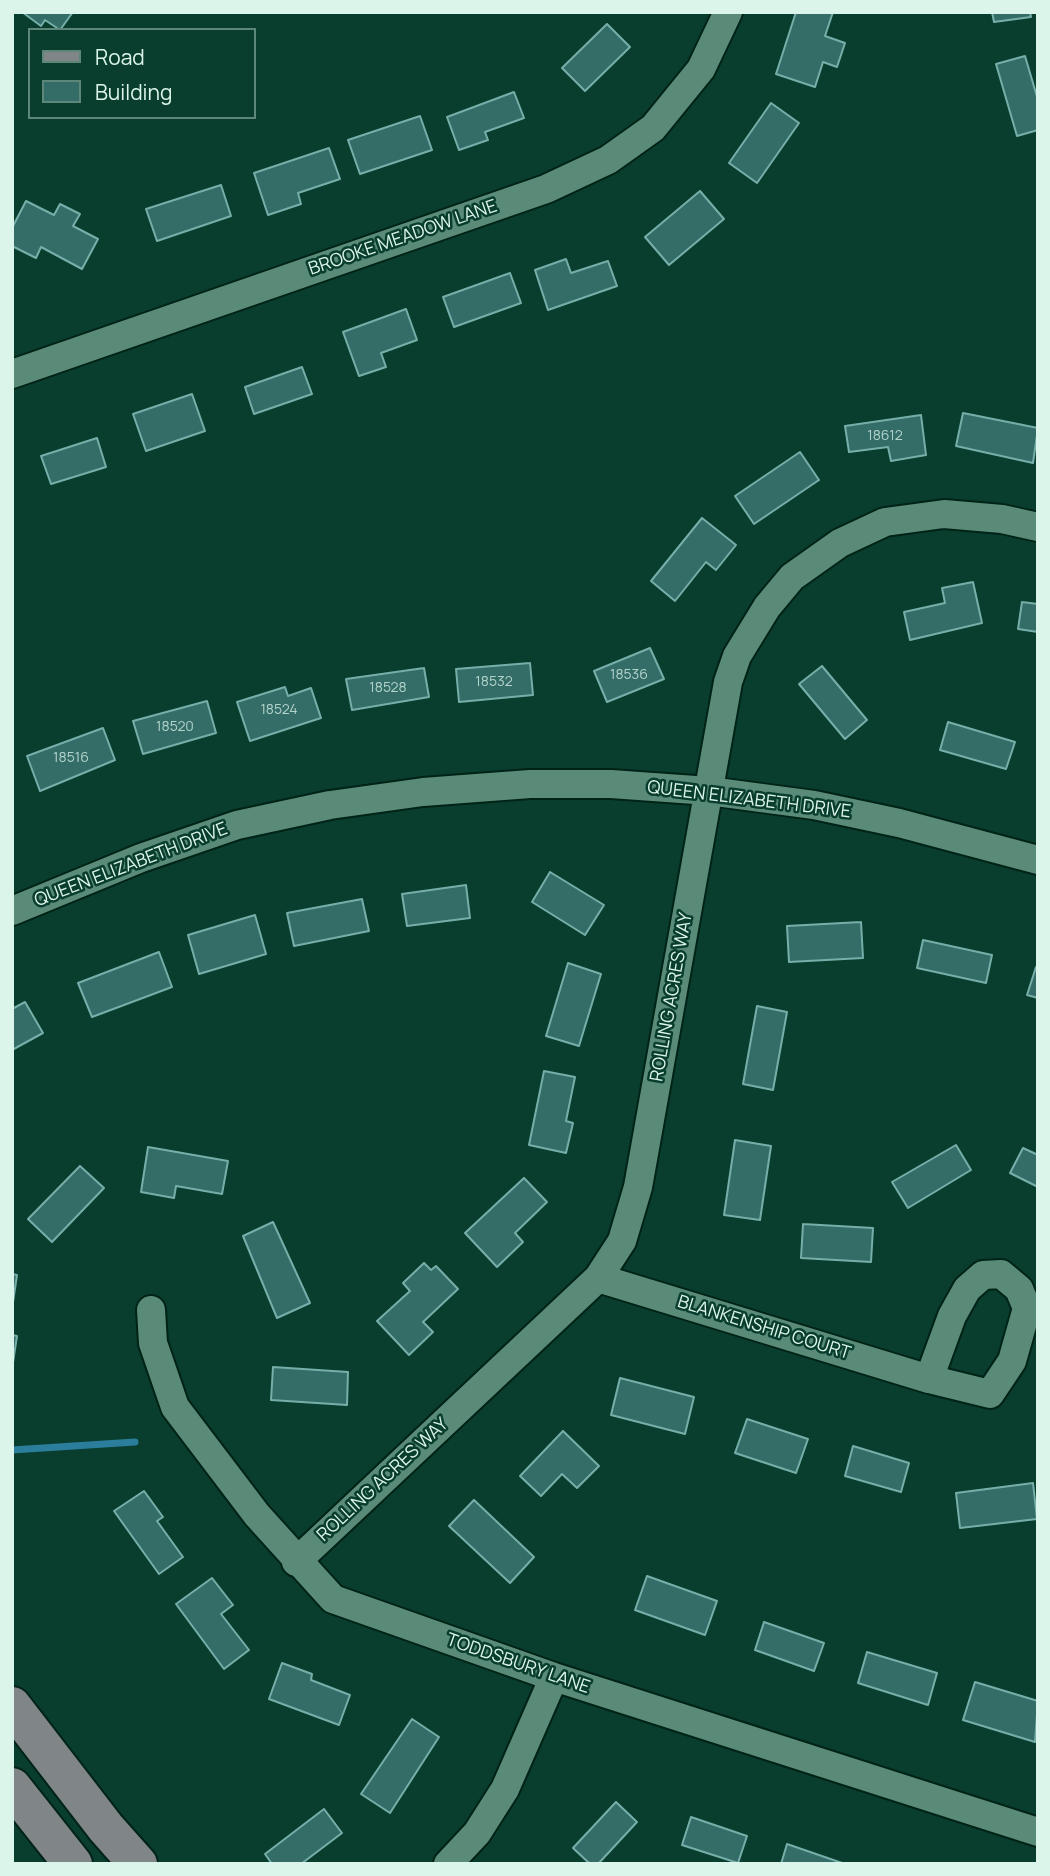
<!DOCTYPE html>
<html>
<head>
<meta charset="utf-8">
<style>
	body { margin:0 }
	#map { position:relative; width:1050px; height:1876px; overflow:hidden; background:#093e2e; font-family:Manrope,sans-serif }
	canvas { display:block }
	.frame { position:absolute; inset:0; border:14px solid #dcf5ea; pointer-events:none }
	.legend { position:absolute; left:28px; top:28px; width:228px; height:91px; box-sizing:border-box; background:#093e2e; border:2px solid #5d8779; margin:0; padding:9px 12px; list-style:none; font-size:21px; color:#dcf5ea }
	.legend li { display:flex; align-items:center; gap:14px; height:35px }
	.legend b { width:35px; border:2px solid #5d8779 }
</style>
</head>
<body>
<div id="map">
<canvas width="1050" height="1876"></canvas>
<div class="frame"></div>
<ul class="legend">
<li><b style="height:9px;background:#808588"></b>Road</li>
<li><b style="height:19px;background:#346d68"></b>Building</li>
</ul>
</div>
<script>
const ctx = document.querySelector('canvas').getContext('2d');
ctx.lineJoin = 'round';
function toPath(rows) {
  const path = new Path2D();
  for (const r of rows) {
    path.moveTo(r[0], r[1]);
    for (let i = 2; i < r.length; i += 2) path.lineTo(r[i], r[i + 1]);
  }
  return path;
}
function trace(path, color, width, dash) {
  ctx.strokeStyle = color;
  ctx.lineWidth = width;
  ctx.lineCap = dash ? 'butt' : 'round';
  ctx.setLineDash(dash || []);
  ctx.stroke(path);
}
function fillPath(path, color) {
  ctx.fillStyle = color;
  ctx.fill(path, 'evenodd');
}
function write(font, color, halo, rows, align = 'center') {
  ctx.font = font + ' Manrope,sans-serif';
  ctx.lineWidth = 5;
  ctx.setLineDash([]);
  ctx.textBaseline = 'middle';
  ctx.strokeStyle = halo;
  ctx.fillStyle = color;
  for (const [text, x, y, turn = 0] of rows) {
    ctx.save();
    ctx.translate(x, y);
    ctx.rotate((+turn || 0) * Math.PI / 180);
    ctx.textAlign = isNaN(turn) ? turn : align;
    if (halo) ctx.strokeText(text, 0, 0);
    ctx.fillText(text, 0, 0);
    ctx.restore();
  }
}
trace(toPath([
	[12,1450,135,1442]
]), '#2b7d9c', 7);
const building = toPath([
	[22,12,73,12,60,30,45,20,41,26,22,12],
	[796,12,833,12,825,36,845,43,837,67,823,62,815,87,776,74,796,12],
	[992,12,1030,12,1031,17,994,22,992,12],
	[607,24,630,47,585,91,562,68,607,24],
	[1025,56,1038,100,1038,130,1017,136,996,64,1025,56],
	[514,92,524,118,485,132,488,140,459,150,447,117,514,92],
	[771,103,799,123,757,183,729,163,771,103],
	[420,116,432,150,360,174,348,140,420,116],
	[329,148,340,179,298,193,301,204,268,215,254,173,329,148],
	[221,185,231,216,157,241,146,209,221,185],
	[700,191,724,219,669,265,645,237,700,191],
	[26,201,54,215,60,204,80,214,73,226,98,239,82,269,41,247,36,258,12,246,12,228,26,201],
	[566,259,571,273,608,261,617,286,548,310,535,270,566,259],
	[510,273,521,303,454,327,443,297,510,273],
	[406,309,417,340,381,353,386,367,359,376,343,332,406,309],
	[302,367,312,394,254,414,245,387,302,367],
	[192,394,205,431,146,451,133,414,192,394],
	[963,413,1038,428,1033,463,956,446,963,413],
	[921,415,926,455,891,461,888,447,849,452,845,426,921,415],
	[97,438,106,467,51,484,41,456,97,438],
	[800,452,819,480,754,524,735,496,800,452],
	[702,518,736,545,716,570,706,562,675,601,651,581,702,518],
	[973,582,982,623,910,640,904,612,945,603,942,588,973,582],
	[1022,602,1038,604,1038,632,1018,629,1022,602],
	[650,648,664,679,607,702,594,671,650,648],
	[530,663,533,695,459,702,456,669,530,663],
	[822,666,867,720,845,739,799,684,822,666],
	[424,668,429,697,352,710,346,679,424,668],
	[285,687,288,696,311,688,321,718,250,741,237,702,285,687],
	[207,701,216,733,143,754,133,721,207,701],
	[948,722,1015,742,1006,769,940,750,948,722],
	[103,728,115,760,40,791,27,756,103,728],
	[550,872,604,905,585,935,532,902,550,872],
	[466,885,470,918,407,926,402,894,466,885],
	[362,899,369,931,294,946,287,913,362,899],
	[255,915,266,954,199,974,188,935,255,915],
	[861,922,863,958,789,962,787,926,861,922],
	[923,940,992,955,986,983,917,968,923,940],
	[159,952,172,987,92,1017,78,983,159,952],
	[568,963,601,974,579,1046,546,1036,568,963],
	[1036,967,1038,968,1038,998,1027,995,1036,967],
	[25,1002,43,1033,12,1050,12,1009,25,1002],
	[757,1006,787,1012,773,1090,743,1084,757,1006],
	[544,1071,575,1077,566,1121,573,1123,566,1153,529,1145,544,1071],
	[735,1140,771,1146,760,1220,724,1215,735,1140],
	[956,1145,971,1170,908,1208,892,1182,956,1145],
	[148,1147,228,1161,222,1194,176,1186,174,1198,141,1192,148,1147],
	[1023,1148,1038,1155,1038,1187,1010,1173,1023,1148],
	[80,1166,104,1188,52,1242,28,1219,80,1166],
	[524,1178,547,1202,515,1233,523,1242,497,1267,465,1233,524,1178],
	[273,1222,310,1303,277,1318,243,1236,273,1222],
	[803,1224,873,1228,871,1262,801,1258,803,1224],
	[424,1263,431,1270,436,1266,458,1289,423,1322,433,1332,409,1355,377,1321,410,1291,403,1283,424,1263],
	[12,1274,17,1275,12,1309,12,1274],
	[12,1335,17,1336,12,1369,12,1335],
	[273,1367,348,1372,347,1405,271,1400,273,1367],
	[620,1378,694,1397,685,1434,611,1415,620,1378],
	[747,1419,808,1439,796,1473,735,1453,747,1419],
	[563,1431,599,1466,577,1488,562,1474,541,1496,520,1476,563,1431],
	[853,1446,909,1463,901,1492,845,1476,853,1446],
	[1033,1483,1037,1519,960,1528,956,1493,1033,1483],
	[144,1491,163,1517,157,1521,183,1557,159,1574,114,1511,144,1491],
	[474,1500,534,1557,510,1583,449,1526,474,1500],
	[647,1576,717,1601,705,1635,635,1610,647,1576],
	[212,1578,233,1605,221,1614,249,1650,224,1669,176,1604,212,1578],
	[764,1622,824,1643,814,1671,755,1650,764,1622],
	[867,1652,937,1673,928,1705,858,1683,867,1652],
	[282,1663,312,1674,311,1680,350,1695,339,1725,269,1699,282,1663],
	[975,1682,1038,1701,1035,1742,963,1720,975,1682],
	[412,1719,439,1737,390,1813,361,1794,412,1719],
	[616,1802,637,1822,598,1864,590,1864,573,1848,616,1802],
	[324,1809,342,1833,301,1864,272,1864,265,1854,324,1809],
	[691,1817,747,1836,738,1863,682,1845,691,1817],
	[787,1844,845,1864,781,1864,787,1844]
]);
fillPath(building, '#346d68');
trace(building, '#76afa9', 2);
const minor = toPath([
	[12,374,546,189,608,160,653,128,701,69,728,12],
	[12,911,141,858,237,825,330,805,423,792,530,784,611,784,709,791,814,805,899,823,1038,860],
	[598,1278,929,1379,990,1394,1012,1361,1027,1308,1019,1289,1001,1274,983,1275,967,1289,952,1316,929,1379],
	[151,1310,153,1343,175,1407,257,1515,333,1599,554,1677,1038,1832],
	[296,1562,598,1278,622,1241,638,1187,728,682,737,656,767,607,792,577,840,543,885,522,944,514,1002,519,1038,527],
	[448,1864,477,1833,505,1789,554,1677]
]);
const secondary = toPath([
	[12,1706,106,1828,138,1864],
	[12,1787,73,1864]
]);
trace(minor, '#002317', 32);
trace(secondary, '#002317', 42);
trace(minor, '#5a8b78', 28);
trace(secondary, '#808588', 38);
write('14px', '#b2d3ca', null, [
	["18612",885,436],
	["18536",629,675],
	["18532",494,682],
	["18528",388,688],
	["18524",279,710],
	["18520",175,727],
	["18516",71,758]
]);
write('18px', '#dcf5ea', '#093e2e', [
	["BROOKE MEADOW LANE",403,238,-19],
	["QUEEN ELIZABETH DRIVE",749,800,7],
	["QUEEN ELIZABETH DRIVE",131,865,-21],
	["ROLLING ACRES WAY",672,997,-80],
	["BLANKENSHIP COURT",764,1328,17],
	["ROLLING ACRES WAY",383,1480,-43],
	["TODDSBURY LANE",518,1664,19]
]);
</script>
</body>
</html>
